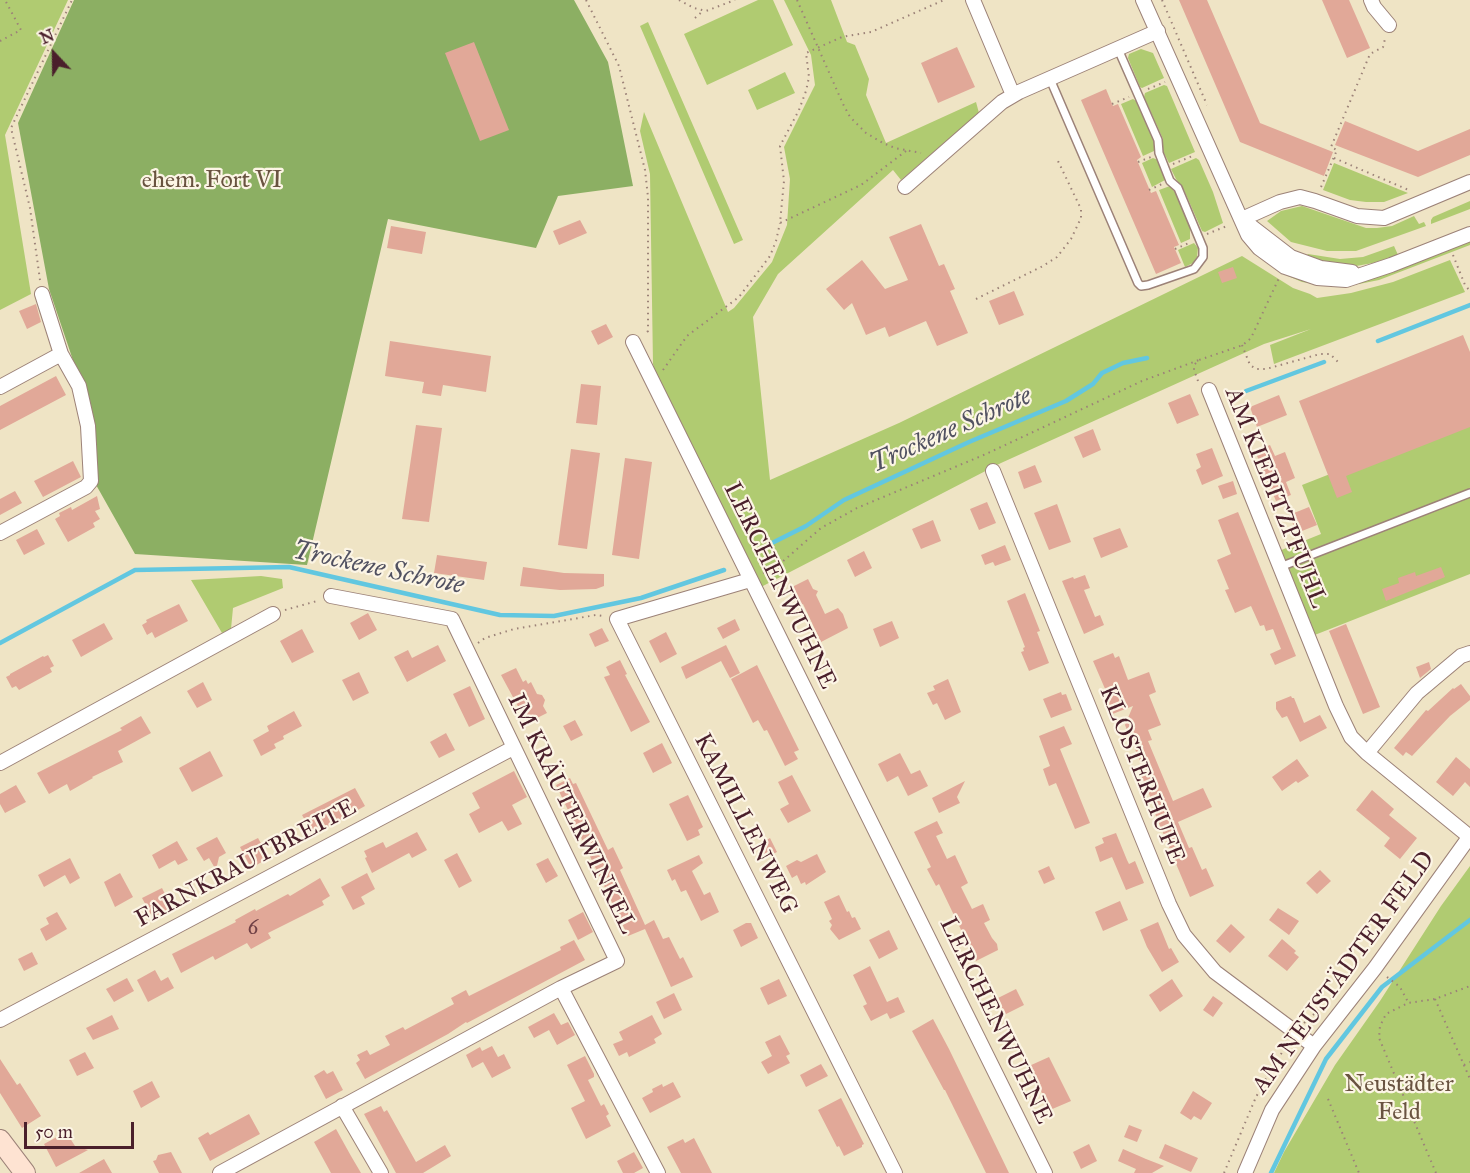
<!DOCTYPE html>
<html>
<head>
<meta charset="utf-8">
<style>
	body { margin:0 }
	#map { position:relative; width:1470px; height:1173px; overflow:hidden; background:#efe4c5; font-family:"IM FELL Great Primer",serif }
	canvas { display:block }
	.north { position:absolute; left:24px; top:24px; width:60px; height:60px; -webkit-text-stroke:4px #fcf5e5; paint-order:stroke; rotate:338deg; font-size:16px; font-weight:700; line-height:24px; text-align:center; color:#4a1f2b }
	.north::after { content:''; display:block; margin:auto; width:21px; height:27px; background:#4a1f2b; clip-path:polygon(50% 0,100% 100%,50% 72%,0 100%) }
	.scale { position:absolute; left:24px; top:1122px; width:110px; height:27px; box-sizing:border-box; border:3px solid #4a1f2b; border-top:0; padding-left:8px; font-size:18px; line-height:21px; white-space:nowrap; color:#4a1f2b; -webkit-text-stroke:4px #fcf5e5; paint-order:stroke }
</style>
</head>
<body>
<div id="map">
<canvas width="1470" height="1173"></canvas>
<div class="north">N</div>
<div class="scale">50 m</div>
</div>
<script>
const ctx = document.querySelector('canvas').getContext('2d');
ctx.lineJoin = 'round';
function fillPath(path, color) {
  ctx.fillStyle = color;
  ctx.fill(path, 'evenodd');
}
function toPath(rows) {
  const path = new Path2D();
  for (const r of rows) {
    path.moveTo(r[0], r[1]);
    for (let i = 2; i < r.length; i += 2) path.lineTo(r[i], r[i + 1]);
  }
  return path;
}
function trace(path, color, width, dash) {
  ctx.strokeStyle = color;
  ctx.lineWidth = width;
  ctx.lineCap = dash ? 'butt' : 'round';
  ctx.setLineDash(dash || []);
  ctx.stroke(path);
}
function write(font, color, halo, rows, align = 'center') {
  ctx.font = font + ' "IM FELL Great Primer",serif';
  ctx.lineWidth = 4.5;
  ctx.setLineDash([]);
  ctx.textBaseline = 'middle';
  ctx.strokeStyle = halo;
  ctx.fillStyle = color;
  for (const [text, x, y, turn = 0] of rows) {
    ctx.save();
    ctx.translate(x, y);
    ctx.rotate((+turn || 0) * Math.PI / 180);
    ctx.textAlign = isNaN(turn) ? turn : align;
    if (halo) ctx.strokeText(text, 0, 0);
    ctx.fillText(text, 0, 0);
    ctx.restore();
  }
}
fillPath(toPath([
	[0,0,68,0,5,135,31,294,0,310],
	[758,0,773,0,793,45,707,85,684,34],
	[784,0,831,0,847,42,855,45,869,79,866,95,886,143,976,102,979,113,901,180,893,170,778,274,753,317,770,480,899,423,1242,256,1293,288,1310,294,1317,298,1351,293,1393,282,1450,260,1465,292,1274,364,1270,345,1311,329,1264,344,1001,463,761,587,659,387,653,364,650,174,640,131,644,112,728,312,734,308,772,262,787,225,790,179,784,147,815,85,811,55],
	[648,22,743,240,734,244,640,26],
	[1141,49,1153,53,1164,78,1142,88,1140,87,1128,58,1129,54],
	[785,72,795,93,757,110,748,90],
	[1164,85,1167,86,1195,152,1169,163,1163,151,1163,139,1144,97,1145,93],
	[1133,99,1136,101,1154,142,1154,151,1143,156,1121,104],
	[1153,158,1158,160,1165,180,1152,187,1142,163],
	[1196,158,1199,160,1213,192,1223,223,1205,232,1202,231,1184,190,1176,179,1171,169],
	[1334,163,1408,193,1384,202,1366,202,1350,200,1323,190],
	[1170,186,1177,195,1190,227,1190,239,1181,243,1159,190],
	[1470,201,1470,209,1431,224,1431,220,1433,217],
	[1302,206,1366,228,1377,228,1392,226,1414,216,1419,224,1424,222,1426,226,1356,251,1327,251,1291,242,1267,221,1281,211],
	[1470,241,1470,245,1379,280,1359,284,1327,286,1302,282,1288,276,1291,274,1362,280,1382,275],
	[1194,243,1198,248,1197,257,1193,263,1185,267,1178,250],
	[1394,246,1398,255,1373,263,1345,268,1304,258,1308,254,1340,259,1363,257],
	[1470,419,1470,574,1307,638,1274,553,1321,534,1302,485],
	[261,576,282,579,283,588,233,608,231,629,222,633,191,580],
	[1470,866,1470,1173,1274,1173,1284,1152,1335,1065,1380,1001,1441,906]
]), '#b0cb71');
fillPath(toPath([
	[74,0,574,0,608,62,633,186,558,196,536,248,388,219,307,565,135,554,95,483,80,381,49,289,18,123]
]), '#8caf63');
trace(toPath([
	[1378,341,1470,305],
	[1246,391,1324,362],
	[772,543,806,526,844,500,969,442,1066,401,1093,384,1102,373,1123,363,1147,358],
	[0,643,135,570,289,567,500,615,554,616,641,598,724,570],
	[1271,1173,1326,1059,1382,987,1470,920]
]), '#62c7e0', 4.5);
fillPath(toPath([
	[1179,0,1207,0,1260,123,1333,152,1324,176,1240,142],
	[1322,0,1349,0,1370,48,1347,58],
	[474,42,509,130,480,141,445,53],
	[957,47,975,87,938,103,921,63],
	[1106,89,1113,106,1118,104,1141,157,1137,160,1151,193,1156,191,1179,245,1174,247,1181,263,1156,274,1081,100],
	[1345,121,1418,151,1470,129,1470,155,1418,177,1335,145],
	[580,220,587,233,559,245,553,231],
	[921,224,939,266,944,264,955,289,950,291,968,333,937,346,926,321,889,337,885,327,866,335,852,303,844,310,826,289,862,260,885,289,908,280,889,237],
	[391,226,426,232,422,254,387,248],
	[1233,267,1237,278,1222,283,1218,272],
	[1014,291,1024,315,999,325,989,301],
	[36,304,41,322,27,329,19,311],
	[606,324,613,337,598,345,591,331],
	[1463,335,1470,352,1470,427,1346,476,1352,492,1337,498,1299,401],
	[390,341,491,356,486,392,443,385,441,396,422,393,424,382,385,376],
	[56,376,66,395,0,430,0,406],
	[581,384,601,386,597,425,576,423],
	[1190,394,1199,415,1177,424,1168,403],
	[1279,395,1287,415,1257,427,1250,407],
	[416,425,442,428,429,522,402,519],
	[1093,429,1101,450,1083,458,1074,437],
	[1270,445,1275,456,1285,452,1295,478,1286,482,1291,495,1276,501,1255,451],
	[1212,448,1223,476,1202,485,1196,470,1201,467,1196,454],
	[571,449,600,453,587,549,558,545],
	[625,458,652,462,639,559,612,555],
	[73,461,81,477,43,497,34,481],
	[1035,465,1042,482,1024,489,1018,472],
	[1233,481,1237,494,1223,499,1218,486],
	[15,491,22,503,0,515,0,499],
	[97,496,100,509,95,511,100,519,93,523,95,527,68,542,55,519,60,516,59,513,71,507,72,510],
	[987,502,996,523,979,530,970,509],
	[1057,504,1071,542,1049,550,1034,513],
	[1309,507,1317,525,1297,533,1289,515],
	[1238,512,1296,656,1275,665,1270,654,1281,649,1273,629,1266,631,1264,625,1260,626,1251,606,1235,613,1225,590,1229,589,1217,560,1231,554,1218,520],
	[933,520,941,541,921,549,912,529],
	[1120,528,1128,547,1101,558,1093,538],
	[37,529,45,544,24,555,16,540],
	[1005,545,1011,560,995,566,993,562,985,565,981,555],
	[864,551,872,568,855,577,847,560],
	[437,555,487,562,484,580,434,573],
	[523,567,564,573,604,574,604,586,596,589,560,590,520,586],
	[1441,567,1445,577,1386,601,1382,589,1399,583,1398,578,1415,572,1416,576],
	[1085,575,1090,588,1084,590,1095,617,1100,615,1104,625,1084,634,1062,581,1073,577,1074,579],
	[808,579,813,589,818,591,816,595,825,614,838,608,843,614,848,628,821,642,803,604,799,606,790,588],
	[1025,593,1040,631,1037,632,1049,663,1029,671,1021,652,1024,651,1023,648,1025,647,1007,601],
	[179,604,188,621,155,638,152,632,147,635,142,625,147,622,146,620],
	[368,613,377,630,359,640,350,623],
	[735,619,740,630,723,639,717,628],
	[892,621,899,638,880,647,873,629],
	[104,623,113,639,81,657,72,640],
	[1346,624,1380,707,1363,714,1329,631],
	[602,628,609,641,595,647,589,634],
	[302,629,314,652,292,663,280,641],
	[666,632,677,654,660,663,649,641],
	[438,645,446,661,407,682,394,657,408,650,412,658],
	[726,645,740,673,730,678,721,661,686,679,681,667],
	[1113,653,1115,658,1119,656,1128,680,1149,672,1156,692,1149,695,1161,725,1148,730,1152,740,1148,741,1173,801,1203,788,1212,807,1178,822,1189,848,1192,847,1202,870,1206,868,1214,886,1190,897,1153,809,1155,808,1138,768,1142,766,1125,725,1133,706,1110,715,1104,700,1109,698,1093,661],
	[48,655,54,666,50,668,52,672,19,690,16,686,12,688,6,677,10,675,10,674,43,656,44,657],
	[620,660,627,674,625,675,650,722,631,732,604,677,610,675,606,667],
	[1429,662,1431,669,1420,678,1416,667],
	[757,665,799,750,794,752,798,759,785,766,767,730,764,731,758,720,753,723,731,679],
	[516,668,523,682,526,680,528,684,531,682,537,694,542,695,545,700,543,706,547,713,527,723,501,675],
	[359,672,369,693,353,701,342,680],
	[948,679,961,712,945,720,937,703,933,705,927,693,935,690,933,686],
	[203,682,212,700,197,708,187,691],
	[1461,684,1470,696,1470,700,1450,716,1412,756,1406,752,1403,756,1394,748,1426,710,1428,711,1453,688,1454,689],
	[470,686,485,719,469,727,453,694],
	[1061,692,1062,695,1066,694,1072,710,1051,718,1043,699],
	[1291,696,1292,698,1294,698,1304,723,1320,715,1327,728,1300,742,1287,716,1282,718,1276,709,1276,702],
	[294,711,302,726,283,736,284,739,274,744,276,748,261,756,253,740,269,731,267,726],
	[141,716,151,733,118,751,123,762,92,777,93,778,70,791,67,784,49,794,37,773,122,730,120,728],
	[575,720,583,735,571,741,563,726],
	[1064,726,1072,744,1060,749,1090,823,1075,829,1056,783,1049,786,1043,769,1050,766,1039,736],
	[446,733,455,750,439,758,430,742],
	[662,743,672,763,653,773,643,753],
	[210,751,223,776,192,792,179,768],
	[900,753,911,774,920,770,928,786,908,796,898,776,887,782,878,764],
	[1456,757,1470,769,1470,787,1465,782,1453,796,1436,782],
	[1297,759,1309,776,1298,783,1296,781,1282,791,1272,777],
	[514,771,527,797,512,805,522,824,508,831,502,821,479,833,469,814,480,808,472,793],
	[792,775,811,811,788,823,780,809,789,804,778,782],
	[570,778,573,784,576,783,608,850,613,847,623,868,620,870,645,925,654,920,663,939,669,937,680,959,683,957,693,977,671,987,645,929,628,936,556,785],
	[965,781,957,797,960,803,939,813,932,798],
	[16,785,26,802,5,813,0,804,0,794],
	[355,788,365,806,313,835,302,815],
	[1372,790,1394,809,1389,815,1417,838,1400,859,1384,846,1390,838,1356,810],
	[688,795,703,827,698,830,700,835,687,841,669,804],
	[937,821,943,833,936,836,947,859,955,855,968,883,961,887,972,909,983,904,990,920,984,923,992,938,997,944,998,950,976,961,939,884,936,886,927,869,931,867,914,832],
	[417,832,427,850,412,858,409,853,372,873,365,858,367,857,364,851,383,842,386,848],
	[1116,833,1127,860,1129,864,1135,861,1144,883,1126,890,1112,857,1100,862,1095,847,1104,843,1102,838],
	[217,837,226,853,219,857,216,870,209,858,204,861,196,848],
	[258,838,269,858,251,868,240,847],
	[770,838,777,852,765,858,758,845],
	[177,841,188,860,178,865,175,860,159,869,152,855],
	[457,853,472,881,459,888,444,860],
	[817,854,826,872,806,885,805,882,801,884,797,875,792,878,786,866,797,860,801,862],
	[699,855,703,863,692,871,704,895,710,892,719,912,701,921,686,890,681,892,675,879,672,881,667,870],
	[70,858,80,878,70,884,65,875,44,887,38,875],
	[548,858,558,876,546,883,536,864],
	[1049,866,1055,879,1044,884,1038,871],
	[1320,870,1331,881,1317,894,1306,883],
	[120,873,133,897,115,907,104,882],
	[367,873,375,889,361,897,365,904,353,910,341,887],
	[320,878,330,896,322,901,324,905,268,933,271,938,251,949,247,943,215,960,213,956,181,973,172,954,236,922,235,920,255,909,256,911,288,894,290,896],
	[162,888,172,908,153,918,142,898],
	[839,895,847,912,849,911,852,918,855,917,861,929,839,940,830,929,832,925,829,921,832,919,824,902],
	[1120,901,1128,920,1103,931,1095,912],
	[1278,908,1299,921,1289,935,1269,920],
	[57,912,67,929,46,941,40,929,49,924,46,918],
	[583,912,593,932,578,940,568,920],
	[1158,922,1169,949,1171,948,1179,962,1162,972,1147,947,1140,930],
	[746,923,751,923,758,938,741,947,733,930],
	[1231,924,1245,937,1230,953,1216,941],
	[889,930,898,949,879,959,869,940],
	[1282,939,1296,951,1294,953,1299,957,1287,971,1268,956],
	[574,940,585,960,467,1023,466,1022,448,1034,365,1079,356,1063,360,1060,357,1055,367,1050,370,1055,390,1045,385,1036,403,1027,405,1030,454,1004,451,998,466,990,469,996,561,950,560,947],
	[32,952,38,964,24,971,18,959],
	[870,966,887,1002,898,997,905,1012,890,1019,887,1013,871,1021,863,1006,867,1004,853,975],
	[155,970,161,981,168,977,174,988,148,1002,137,980],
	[127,978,134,991,114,1002,106,989],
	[779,979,787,996,768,1005,760,988],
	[1172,979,1183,996,1160,1012,1149,995],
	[1016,989,1024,1005,1004,1015,996,999],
	[674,993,682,1010,664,1019,656,1002],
	[1213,996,1223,1003,1213,1017,1203,1010],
	[554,1013,561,1025,568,1022,575,1035,557,1045,549,1030,534,1038,528,1027],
	[112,1015,119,1029,93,1040,86,1028],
	[652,1015,662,1034,654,1039,656,1043,629,1057,627,1052,619,1056,613,1044,623,1040,619,1032],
	[933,1019,949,1049,1009,1173,986,1173,945,1090,944,1090,912,1031],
	[780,1035,790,1054,786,1056,790,1063,768,1074,761,1062,772,1056,765,1042],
	[492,1046,498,1057,504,1054,511,1068,492,1078,483,1062,472,1068,466,1055,480,1047,482,1051],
	[85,1052,94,1068,77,1076,69,1060],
	[585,1056,594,1074,594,1077,588,1080,601,1106,604,1104,609,1114,606,1116,611,1126,586,1139,571,1108,585,1101,567,1065],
	[1049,1057,1071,1101,1050,1110,1029,1066],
	[0,1059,17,1085,20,1083,41,1116,22,1128,0,1093],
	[821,1064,828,1076,806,1087,800,1075],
	[324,1070,327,1074,333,1071,343,1090,326,1099,314,1076],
	[152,1081,160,1097,141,1108,133,1091],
	[673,1082,681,1097,650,1113,642,1098,653,1092,652,1089,662,1084,663,1087],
	[1193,1091,1212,1103,1201,1120,1194,1116,1191,1120,1180,1113],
	[841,1098,864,1144,862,1145,862,1147,844,1156,839,1146,837,1147,818,1110],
	[381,1106,384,1112,387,1110,416,1162,445,1145,451,1156,423,1173,396,1173,364,1114],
	[249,1114,260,1134,210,1161,198,1138,208,1132,210,1135],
	[1129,1125,1142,1130,1137,1142,1124,1137],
	[336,1129,351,1156,361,1173,331,1173,314,1142],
	[66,1132,75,1146,88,1150,56,1167,44,1144],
	[694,1138,712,1173,681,1173,667,1147,683,1139,685,1143],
	[1089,1144,1097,1161,1081,1169,1073,1152],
	[1165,1144,1198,1158,1191,1172,1159,1158],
	[1123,1149,1146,1159,1164,1166,1152,1173,1134,1173,1136,1169,1118,1161],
	[171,1152,182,1173,159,1173,153,1161,156,1160,158,1155],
	[634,1152,643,1168,634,1173,623,1173,617,1161],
	[104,1159,112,1173,79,1173]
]), '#e1a898');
const lane = toPath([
	[1050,79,1138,283,1141,286,1148,285,1194,269,1203,257,1203,248,1178,188,1170,181,1159,153,1158,140,1118,49],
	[1280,567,1470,493]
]);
const street = toPath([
	[973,0,1013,95],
	[1143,0,1248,235,1259,248,1285,267,1317,278,1346,280,1391,265,1470,234],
	[1371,0,1374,7,1389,25],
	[905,187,1002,102,1019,92,1158,31],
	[1242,219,1280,202,1300,197,1315,201,1357,216,1384,218,1470,182],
	[1243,220,1291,257,1321,268,1352,272],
	[633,342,1045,1173],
	[0,387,61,354],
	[1209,390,1336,706,1351,737,1367,753,1470,837],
	[993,471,1169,904,1184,935,1215,972,1314,1046],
	[0,533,86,487,91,481,88,426,79,386,61,354,42,294],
	[750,580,617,619,895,1173],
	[1367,753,1417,693,1461,656,1470,653],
	[0,763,273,614],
	[561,988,658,1173],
	[0,1020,513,748],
	[342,1106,381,1173],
	[220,1173,561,988,617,961,452,619,331,596],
	[1245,1173,1272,1110,1314,1046,1375,968,1470,836]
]);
const secondary = toPath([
	[0,1140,25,1173]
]);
trace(lane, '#9c8278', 10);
trace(street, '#9c8278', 16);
trace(secondary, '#9c8278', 22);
trace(toPath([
	[586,0,619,66,645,170,648,197,648,331,645,334],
	[679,0,694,8,706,11,735,0],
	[797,0,843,104,850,117,866,133,883,143,895,148,921,153],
	[1162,0,1207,105],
	[695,18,703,11],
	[0,41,21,30,5,0],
	[1148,89,1165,82],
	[1112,104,1129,97],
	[906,151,861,185,780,223,784,181,780,146,799,110,806,91,809,77,806,53,842,37,871,32,944,0],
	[1334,158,1411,191],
	[1138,162,1151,157],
	[1173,164,1195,155],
	[1321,187,1337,150,1331,147,1370,54,1383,47,1385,39],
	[1149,190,1162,184],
	[1207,234,1227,226],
	[1175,249,1189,243],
	[1453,255,1465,285,1470,291],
	[40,280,30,208,11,128,72,0],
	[976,299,1043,266,1057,257,1071,239,1081,218,1081,209,1058,161],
	[1242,345,1250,365,1256,369,1266,369,1320,354,1330,354,1340,364],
	[663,370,687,336,739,297,770,256,776,241,780,223],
	[1198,381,1194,370,1194,365,1199,360,1243,345,1251,338,1279,278],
	[763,573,773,570,821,528,857,508,986,454,1142,381,1199,360],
	[285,610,317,601],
	[478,643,485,638,514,629,596,615,603,616],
	[1387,977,1400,987,1408,1002],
	[1435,999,1470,1079],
	[1304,1023,1333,997],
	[1464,1065,1470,1062],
	[1328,1099,1359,1173],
	[1224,1173,1256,1097,1274,1064,1288,1044],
	[1436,1173,1379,1038,1380,1026,1386,1014,1408,1003,1435,999,1470,986]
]), '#9c8278', 2, [1.5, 4.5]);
trace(lane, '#fff', 7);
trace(street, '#fff', 14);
trace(secondary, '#fee3d2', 20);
write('21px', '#704146', null, [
	["6",253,929]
]);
write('24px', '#695340', '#fcf5e5', [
	["ehem. Fort VI",212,181],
	["Neustädter",1399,1085],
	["Feld",1399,1113]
]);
write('24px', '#4a1f2b', '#fcf5e5', [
	["AM KIEBITZPFUHL",1275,498,68],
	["LERCHENWUHNE",779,586,64],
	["KLOSTERHUFE",1141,775,68],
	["IM KRÄUTERWINKEL",571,814,64],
	["KAMILLENWEG",745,824,63],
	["FARNKRAUTBREITE",246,864,-28],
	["AM NEUSTÄDTER FELD",1344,973,-54],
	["LERCHENWUHNE",995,1021,64]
]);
write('italic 26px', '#515161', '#fcf5e5', [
	["Trockene Schrote",951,431,-24],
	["Trockene Schrote",378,569,12]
]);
</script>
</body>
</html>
